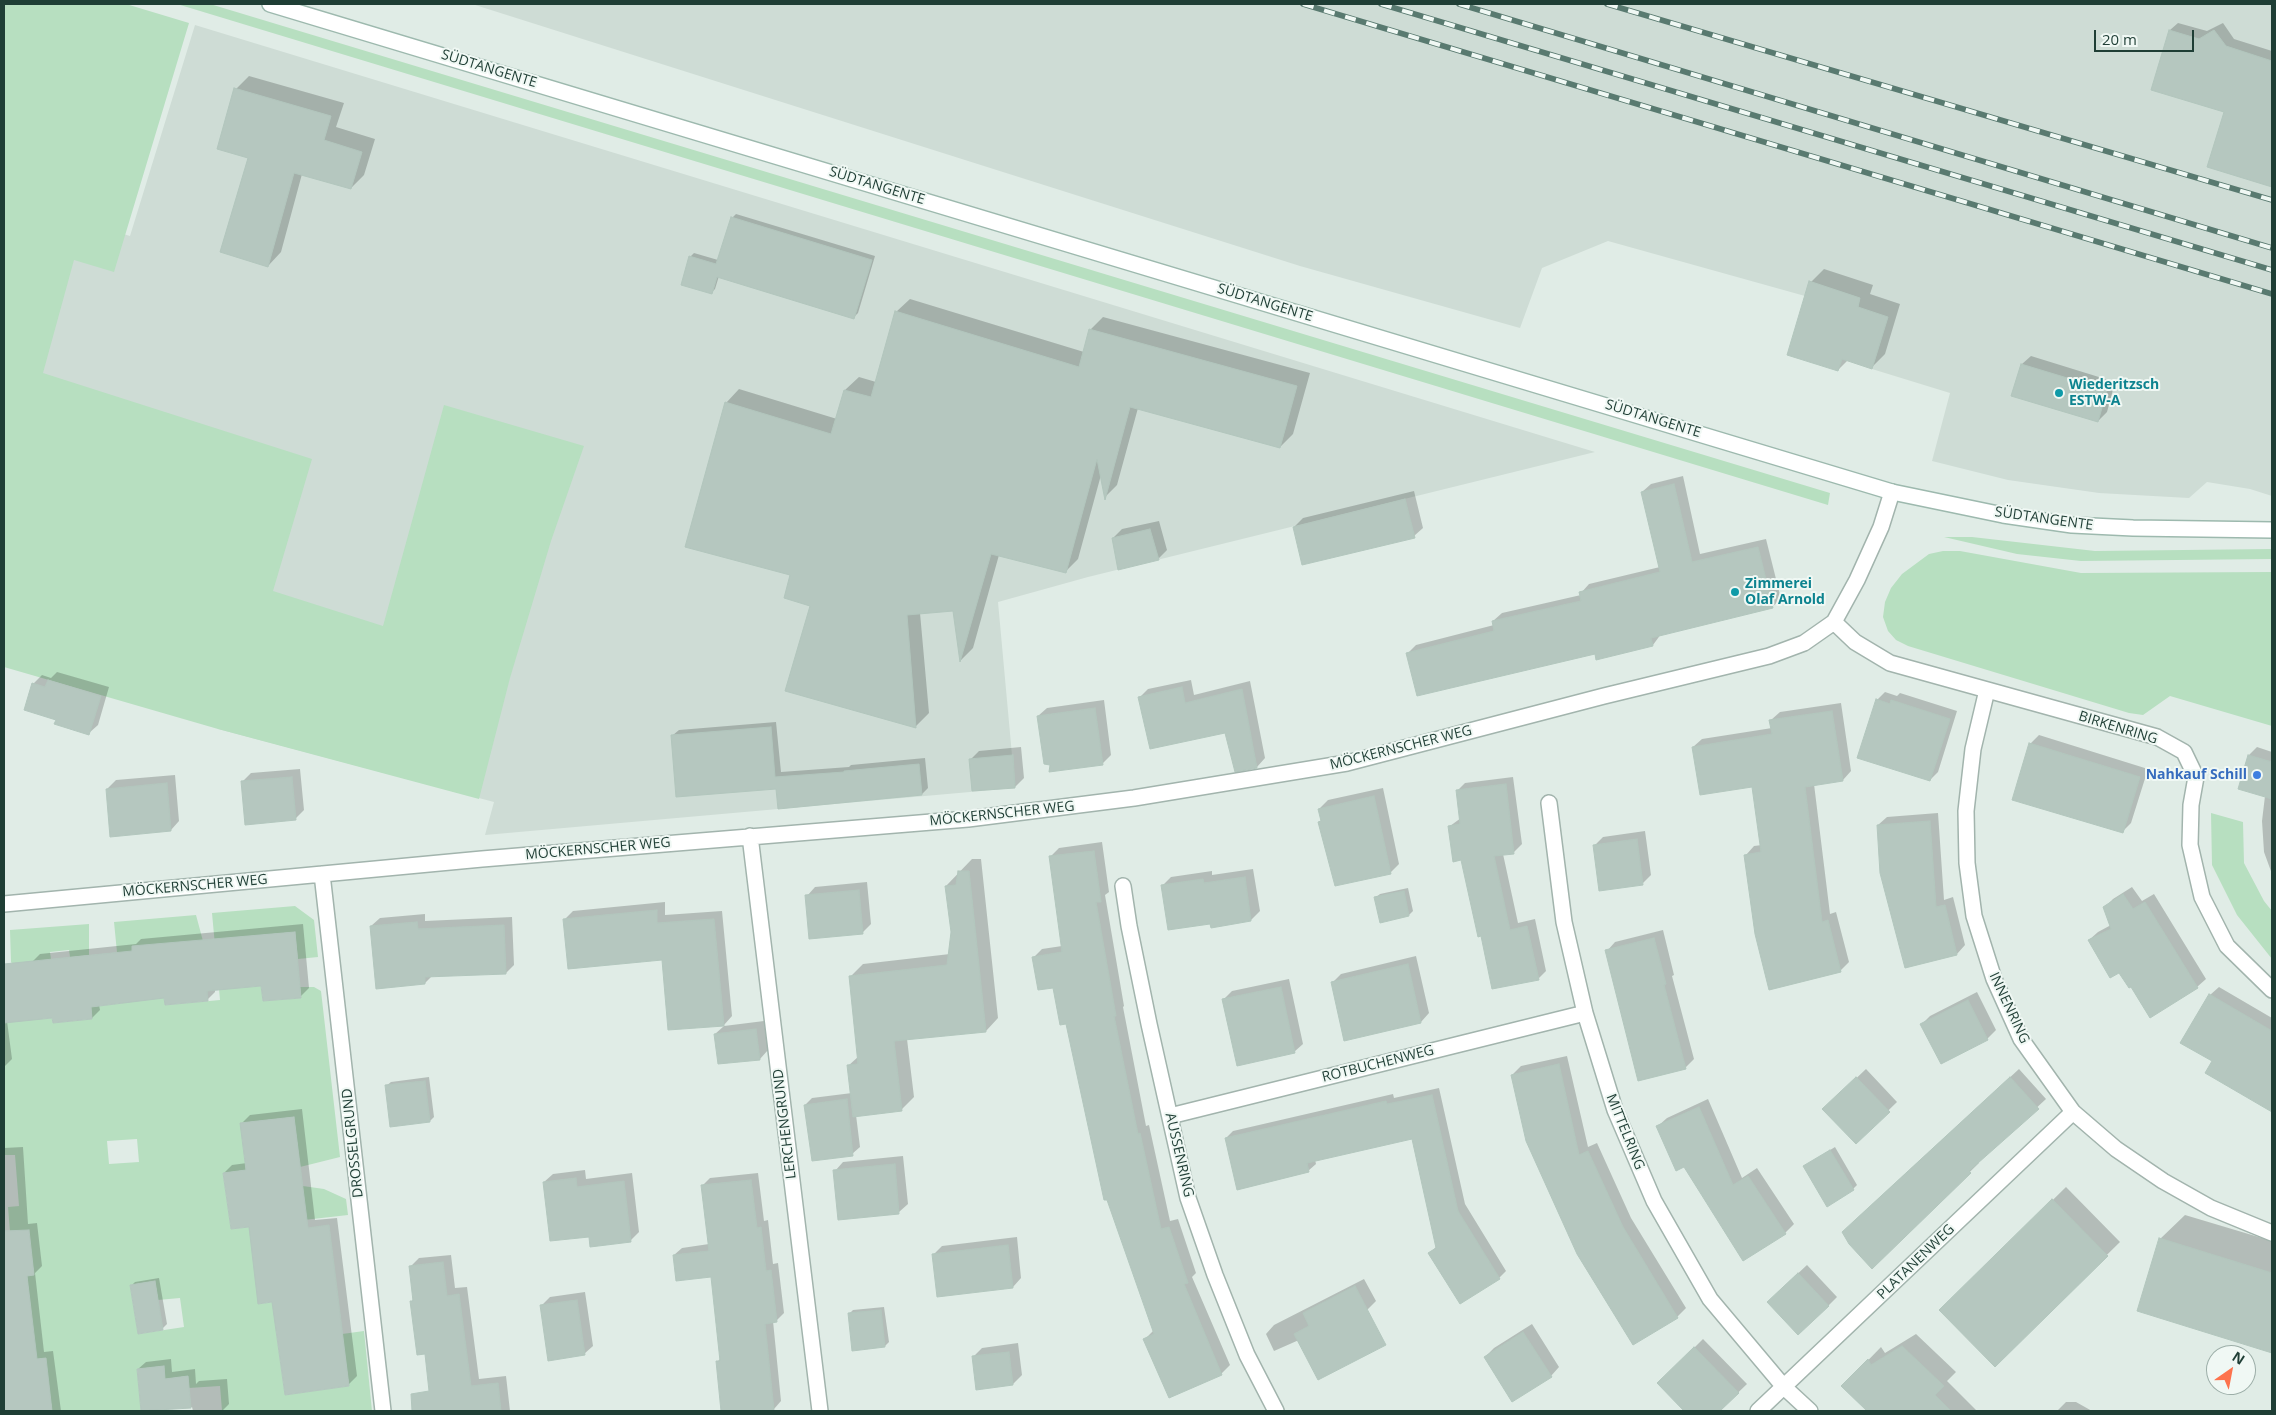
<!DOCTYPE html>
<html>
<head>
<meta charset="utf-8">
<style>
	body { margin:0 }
	#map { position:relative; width:2276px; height:1415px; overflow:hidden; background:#e0ece6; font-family:"Open Sans",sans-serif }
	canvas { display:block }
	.frame { position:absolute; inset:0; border:5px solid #1f3e35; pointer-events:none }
	.north { position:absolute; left:2206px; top:1345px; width:50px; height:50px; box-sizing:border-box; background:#f0f8f4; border:1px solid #9caea8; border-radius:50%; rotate:33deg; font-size:14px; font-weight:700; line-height:20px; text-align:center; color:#1f3e35 }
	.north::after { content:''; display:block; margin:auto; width:18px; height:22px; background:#fd734d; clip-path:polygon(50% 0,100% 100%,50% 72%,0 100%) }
	.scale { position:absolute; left:2094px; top:30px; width:100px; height:22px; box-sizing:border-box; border:2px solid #1f3e35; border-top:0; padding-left:6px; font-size:15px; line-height:18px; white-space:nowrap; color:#1f3e35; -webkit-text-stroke:4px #f0f8f4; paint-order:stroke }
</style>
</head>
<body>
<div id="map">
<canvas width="2276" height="1415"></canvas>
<div class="frame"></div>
<div class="north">N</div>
<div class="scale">20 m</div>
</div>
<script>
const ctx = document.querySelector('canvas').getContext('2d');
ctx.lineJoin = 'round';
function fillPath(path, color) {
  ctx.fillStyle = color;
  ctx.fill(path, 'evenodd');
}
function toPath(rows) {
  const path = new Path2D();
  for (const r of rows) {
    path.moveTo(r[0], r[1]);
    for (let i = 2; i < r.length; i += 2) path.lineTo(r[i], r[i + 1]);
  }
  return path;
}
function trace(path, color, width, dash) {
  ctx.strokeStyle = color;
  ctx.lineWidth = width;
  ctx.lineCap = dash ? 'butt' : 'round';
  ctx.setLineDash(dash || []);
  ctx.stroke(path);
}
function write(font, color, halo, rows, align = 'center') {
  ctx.font = font + ' "Open Sans",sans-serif';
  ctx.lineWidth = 4;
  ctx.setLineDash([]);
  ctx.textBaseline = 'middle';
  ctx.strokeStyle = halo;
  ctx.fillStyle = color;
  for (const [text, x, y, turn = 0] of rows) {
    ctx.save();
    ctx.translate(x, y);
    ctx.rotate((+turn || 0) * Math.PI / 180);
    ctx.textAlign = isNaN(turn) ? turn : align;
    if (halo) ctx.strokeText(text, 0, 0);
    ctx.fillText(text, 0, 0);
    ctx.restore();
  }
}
fillPath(toPath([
	[472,4,2272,4,2272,496,2250,489,2207,482,2189,498,2099,493,2008,480,1932,461,1950,393,1872,369,1858,307,1860,298,1810,282,1805,296,1608,241,1542,268,1520,328,1300,266],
	[195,25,1595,452,1088,577,998,602,1015,788,485,835,494,802,218,729,4,382,43,209,130,236]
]), '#cedcd5');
fillPath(toPath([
	[4,4,126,4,189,23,114,272,74,260,43,373,312,459,273,591,383,626,444,405,584,446,551,541,510,678,479,799,218,729,4,667],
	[177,4,210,4,1830,493,1828,505],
	[1944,537,1972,537,2095,551,2272,549,2272,559,2081,561,2017,554],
	[1943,551,1960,551,2081,573,2272,572,2272,726,2170,696,2143,715,2129,713,1908,646,1896,640,1888,631,1883,617,1885,602,1891,588,1902,574,1929,554],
	[2211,813,2243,822,2244,863,2264,901,2272,911,2272,959,2237,915,2212,865],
	[295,906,314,920,318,957,298,959,295,932,229,938,233,988,261,986,263,1001,301,998,300,987,314,987,321,991,340,1157,300,1167,294,1117,241,1123,246,1170,223,1173,231,1229,259,1226,303,1186,324,1189,346,1199,348,1215,304,1220,258,1304,288,1300,276,1331,285,1395,349,1386,342,1334,364,1331,372,1411,222,1411,220,1386,189,1388,188,1376,165,1379,164,1366,137,1369,141,1411,52,1411,45,1358,4,1363,4,1319,31,1315,27,1276,34,1275,31,1252,10,1232,8,1207,19,1206,15,1155,4,1155,4,1007,22,1003,16,971,11,962,10,930,89,924,89,955,70,957,69,950,50,952,51,959,40,1013,40,1019,52,1018,53,1023,92,1019,91,1007,122,1003,114,922,196,915,203,941,132,947,135,994,163,992,165,1005,220,1000,212,913],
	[137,1139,139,1162,109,1164,107,1141],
	[155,1281,158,1300,180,1298,184,1327,138,1334,130,1285]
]), '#b7dfc0');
fillPath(toPath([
	[2178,23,2207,31,2223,23,2234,39,2272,51,2272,186,2209,167,2226,111,2152,89,2170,30],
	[249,76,344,103,336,127,375,139,364,175,351,188,302,174,281,252,268,266,236,89],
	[736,214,875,256,858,313,854,317,719,276,715,289,711,293,690,257,694,253,718,260,732,218],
	[1824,269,1873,285,1870,294,1900,304,1885,354,1872,367,1848,360,1838,370,1811,282],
	[910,299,1084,352,1090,330,1103,317,1310,373,1293,434,1280,447,1138,408,1117,485,1105,497,1101,475,1078,559,1065,572,999,555,973,648,961,660,955,610,920,613,929,713,916,726,786,690,811,605,792,574,726,403,739,389,837,419,845,390,859,377,876,382,896,312],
	[2031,356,2115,382,2107,412,2098,421,2022,364],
	[1683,476,1700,554,1766,539,1781,599,1772,607,1661,634,1653,645,1596,652,1408,653,1416,645,1494,625,1493,621,1502,613,1581,595,1581,593,1589,584,1660,567,1642,492,1651,484],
	[1414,491,1423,528,1414,536,1294,527,1303,518],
	[1159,521,1167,550,1158,559,1113,538,1122,529],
	[57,672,109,687,98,725,89,733,57,719,33,684,42,675,51,678],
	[1191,680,1194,695,1250,681,1265,758,1257,767,1226,731,1140,697,1148,689],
	[1885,692,1897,696,1900,693,1957,711,1938,772,1930,780,1877,700],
	[1104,700,1111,755,1102,764,1051,764,1038,716,1047,708],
	[1841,703,1851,771,1843,780,1814,784,1830,914,1836,912,1849,962,1840,971,1746,855,1754,846,1762,845,1753,786,1693,747,1702,739,1772,728,1771,720,1780,712],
	[776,722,781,772,849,767,851,765,925,758,928,788,922,794,777,788,673,735,679,730],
	[2039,735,2148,769,2131,823,2122,832,2030,744],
	[1021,747,1024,778,1015,787,970,760,979,751],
	[2257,747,2272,752,2272,874,2264,852,2262,821,2265,796,2240,788,2249,755],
	[300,769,304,810,295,819,242,782,251,773],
	[175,775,179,821,171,830,107,789,116,780],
	[1513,777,1522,844,1514,852,1503,854,1518,923,1535,919,1546,971,1538,979,1482,934,1462,859,1450,826,1461,818,1457,791,1465,783],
	[1383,788,1399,864,1390,873,1320,822,1322,820,1319,809,1328,800],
	[1938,813,1944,900,1953,897,1965,945,1957,954,1878,825,1887,817],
	[1645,831,1651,875,1643,883,1594,846,1603,837],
	[1102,842,1109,892,1105,895,1124,1006,1123,1007,1146,1126,1149,1125,1170,1221,1178,1219,1196,1273,1192,1277,1230,1365,1221,1374,1145,1339,1154,1330,1067,1023,1054,986,1033,958,1042,949,1062,946,1050,857,1059,848],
	[972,859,981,859,998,1018,986,1031,907,1039,914,1097,901,1110,856,1115,860,1147,852,1154,805,1105,812,1098,852,1093,848,1066,859,1056,850,977,863,964,950,954,952,932,946,886],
	[1253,869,1260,911,1251,920,1212,927,1211,922,1162,886,1171,877,1212,871,1212,875],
	[867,882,871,924,862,933,807,896,815,887],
	[2132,887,2142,901,2154,894,2206,979,2197,987,2132,985,2089,940,2098,932,2111,925,2104,908,2113,899],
	[1408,888,1413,911,1409,915,1375,898,1380,894],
	[665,902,665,915,722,911,732,1016,724,1025,664,959,564,920,573,911],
	[425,914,425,921,512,917,514,965,506,973,432,976,425,983,371,926,380,918],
	[303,924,309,988,301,996,262,985,215,989,215,992,207,1000,165,997,99,1005,100,1010,92,1018,54,1017,7,1021,12,1059,4,1067,4,983,33,979,32,962,40,954,136,944,141,939],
	[1663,930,1674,975,1672,976,1694,1059,1685,1068,1607,951,1615,942],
	[1416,956,1429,1013,1421,1022,1332,983,1341,974],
	[1289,979,1303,1044,1294,1052,1224,999,1232,991],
	[2219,987,2272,1018,2272,1110,2207,1072,2213,1060,2210,995],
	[1977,992,1996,1030,1987,1039,1922,1024,1930,1016],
	[764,1021,768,1050,760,1059,715,1034,724,1026],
	[1567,1056,1588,1147,1597,1143,1631,1218,1686,1308,1677,1317,1633,1344,1512,1075,1521,1066],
	[1866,1069,1897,1102,1856,1142,1824,1109],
	[2019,1069,2046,1099,1978,1162,1979,1163,1872,1267,1852,1223],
	[429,1077,434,1117,430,1121,386,1086,391,1082],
	[1439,1088,1465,1204,1506,1271,1499,1278,1430,1253,1437,1246,1413,1138,1315,1160,1316,1164,1308,1171,1226,1138,1233,1131,1393,1094,1394,1098],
	[1708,1099,1742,1178,1757,1168,1794,1224,1785,1233,1658,1126,1667,1118],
	[302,1109,315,1220,337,1218,357,1376,348,1385,273,1301,250,1226,224,1173,232,1165,247,1163,242,1123,250,1115],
	[23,1147,28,1224,37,1223,42,1266,35,1273,44,1352,53,1351,61,1411,4,1411,4,1148],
	[1835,1147,1857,1185,1853,1189,1804,1166],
	[903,1156,908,1204,899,1212,835,1171,843,1162],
	[585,1170,586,1179,632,1173,639,1232,631,1240,590,1236,544,1182,553,1174],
	[758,1173,764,1221,768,1220,773,1264,778,1263,784,1313,776,1321,773,1321,781,1401,774,1409,722,1411,717,1362,721,1358,712,1276,674,1255,682,1248,709,1244,702,1186,710,1178],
	[2066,1187,2120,1242,1995,1365,1941,1310],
	[2185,1215,2272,1241,2272,1352,2139,1310,2160,1239],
	[1017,1237,1021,1278,1013,1287,933,1255,942,1246],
	[451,1255,455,1288,467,1287,479,1379,506,1376,510,1411,433,1411,426,1352,411,1302,414,1298,410,1267,419,1258],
	[1807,1265,1837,1297,1828,1306,1777,1293],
	[159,1278,167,1324,163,1328,131,1286,135,1282],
	[1364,1279,1376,1301,1367,1310,1274,1351,1266,1334,1274,1325],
	[585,1292,593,1346,584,1354,541,1306,550,1297],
	[884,1307,889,1342,885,1346,849,1314,853,1310],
	[1532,1324,1559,1367,1551,1376,1485,1357,1494,1348],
	[1916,1334,1956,1372,1947,1381,1977,1411,1868,1411,1843,1386,1881,1347,1885,1353],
	[1703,1339,1747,1384,1719,1411,1686,1411,1659,1383],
	[1018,1343,1022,1375,1013,1384,973,1357,982,1348],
	[171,1359,172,1372,195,1369,196,1384,199,1381,227,1379,229,1404,222,1411,193,1411,192,1407,143,1411,138,1369,146,1362],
	[2066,1402,2076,1402,2092,1411,2057,1411]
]), '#0003');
const building = toPath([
	[2169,30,2199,39,2214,30,2226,46,2272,61,2272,187,2207,167,2224,112,2151,90,2169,30],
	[234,88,331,116,324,140,362,152,351,189,294,173,268,267,220,252,248,158,217,149,234,88],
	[731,217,872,260,854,319,717,277,712,294,681,285,689,256,716,264,731,217],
	[1809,281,1860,298,1858,307,1888,317,1872,369,1842,359,1838,371,1787,355,1809,281],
	[895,311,1079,367,1089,329,1297,386,1280,448,1130,407,1105,500,1097,459,1066,573,991,554,960,662,953,611,907,615,916,728,785,691,810,606,784,598,790,575,685,547,725,402,831,434,844,390,871,397,895,311],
	[2021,364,2107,390,2098,422,2011,396,2021,364],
	[1674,484,1692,562,1758,547,1773,608,1651,638,1653,646,1596,660,1595,654,1417,696,1406,653,1494,631,1492,621,1581,601,1579,592,1660,572,1641,492,1674,484],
	[1405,499,1415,538,1302,565,1293,527,1405,499],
	[1150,529,1159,560,1118,570,1112,538,1150,529],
	[48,680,101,696,89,735,54,724,56,720,24,710,32,683,45,687,48,680],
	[1182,687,1185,703,1242,689,1257,768,1235,772,1225,733,1150,749,1138,697,1182,687],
	[1876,699,1890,704,1891,700,1950,719,1930,781,1857,758,1876,699],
	[1095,708,1103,765,1049,772,1050,765,1044,764,1037,716,1095,708],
	[1832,711,1843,781,1805,787,1822,922,1828,920,1841,972,1769,990,1755,934,1744,855,1761,852,1752,787,1700,795,1692,747,1772,734,1769,720,1832,711],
	[771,727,775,777,844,772,844,771,919,764,922,795,778,809,776,789,676,797,671,735,771,727],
	[2029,743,2140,777,2123,833,2012,800,2029,743],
	[1013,755,1015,788,972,791,969,759,1013,755],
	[2248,755,2272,762,2272,799,2238,789,2248,755],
	[292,777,296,820,245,825,241,781,292,777],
	[167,783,171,831,110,837,106,789,167,783],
	[1506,784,1514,854,1494,856,1510,930,1527,926,1539,980,1492,989,1481,936,1478,937,1461,860,1453,862,1448,826,1460,824,1456,790,1506,784],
	[1374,796,1391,874,1335,886,1318,822,1321,821,1318,809,1374,796],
	[1930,821,1936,907,1945,905,1957,955,1905,968,1880,873,1877,825,1930,821],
	[1637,839,1643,885,1599,891,1593,845,1637,839],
	[1094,851,1101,902,1096,902,1116,1016,1114,1016,1138,1134,1140,1133,1161,1229,1169,1227,1188,1283,1184,1284,1222,1375,1169,1398,1143,1339,1154,1334,1107,1200,1104,1200,1066,1024,1060,1025,1053,988,1038,990,1032,957,1062,952,1049,856,1094,851],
	[958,871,969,871,986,1032,894,1041,902,1111,853,1117,847,1065,858,1064,849,976,947,965,951,932,945,886,956,885,958,871],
	[1245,877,1251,921,1211,928,1210,924,1168,930,1161,885,1203,879,1204,883,1245,877],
	[859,890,863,934,809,939,805,895,859,890],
	[1404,891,1409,916,1380,923,1374,897,1404,891],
	[2123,894,2133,909,2145,902,2198,988,2150,1018,2131,987,2129,988,2119,973,2110,978,2088,940,2111,929,2103,907,2123,894],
	[657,910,657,923,714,919,724,1026,668,1030,662,960,568,969,563,919,657,910],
	[417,922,418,929,504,925,506,974,425,977,425,984,376,989,370,926,417,922],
	[295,932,301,998,263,1001,261,986,207,991,208,1001,165,1005,164,998,91,1007,92,1019,53,1023,52,1018,4,1023,4,964,132,951,132,946,295,932],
	[1654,938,1666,984,1664,985,1686,1069,1638,1081,1605,950,1654,938],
	[1408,964,1421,1023,1344,1041,1331,982,1408,964],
	[1281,987,1295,1053,1237,1066,1222,999,1281,987],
	[2209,994,2272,1031,2272,1112,2205,1073,2212,1061,2180,1043,2209,994],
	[1968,1000,1988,1040,1941,1064,1920,1024,1968,1000],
	[756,1029,760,1060,718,1064,714,1034,756,1029],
	[1559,1064,1579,1155,1588,1151,1623,1227,1678,1318,1633,1345,1577,1254,1526,1141,1511,1075,1559,1064],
	[1856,1077,1890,1112,1856,1144,1822,1109,1856,1077],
	[2010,1077,2039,1109,1969,1171,1971,1173,1872,1269,1849,1244,1842,1232,2010,1077],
	[425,1081,430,1122,390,1127,385,1085,425,1081],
	[1432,1095,1458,1211,1500,1279,1460,1304,1428,1253,1436,1248,1412,1139,1307,1163,1309,1172,1237,1190,1225,1138,1386,1101,1387,1104,1432,1095],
	[847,1099,853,1156,812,1161,804,1105,847,1099],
	[1699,1107,1733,1185,1748,1176,1786,1234,1743,1261,1684,1167,1676,1171,1656,1126,1699,1107],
	[294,1117,308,1228,329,1225,349,1386,285,1395,272,1302,258,1304,249,1227,231,1229,223,1173,246,1170,240,1123,294,1117],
	[1830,1150,1854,1190,1827,1207,1803,1166,1830,1150],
	[895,1164,899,1214,838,1220,833,1170,895,1164],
	[576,1178,577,1187,624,1181,631,1242,590,1247,589,1237,550,1241,543,1182,576,1178],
	[751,1180,757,1228,761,1227,766,1271,771,1270,777,1322,765,1324,774,1411,721,1411,716,1361,720,1361,711,1277,676,1281,673,1255,709,1251,701,1185,751,1180],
	[2052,1199,2108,1256,1995,1367,1939,1310,2052,1199],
	[29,1230,34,1275,27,1276,37,1359,46,1358,52,1411,4,1411,4,1231,29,1230],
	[2159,1238,2272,1273,2272,1353,2137,1311,2159,1238],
	[1008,1245,1013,1288,937,1297,932,1254,1008,1245],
	[443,1262,447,1296,459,1294,471,1386,498,1383,501,1411,412,1411,411,1394,429,1391,425,1354,417,1355,410,1301,413,1301,409,1266,443,1262],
	[1798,1273,1829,1306,1798,1335,1767,1302,1798,1273],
	[155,1281,163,1330,138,1334,130,1285,155,1281],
	[1355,1286,1386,1345,1318,1380,1294,1334,1309,1326,1303,1313,1355,1286],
	[577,1300,585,1355,548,1361,540,1305,577,1300],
	[881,1310,885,1347,852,1351,848,1313,881,1310],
	[1523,1332,1552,1377,1512,1402,1484,1357,1523,1332],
	[1902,1346,1944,1386,1935,1395,1951,1411,1867,1411,1841,1386,1868,1359,1871,1365,1902,1346],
	[1694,1347,1739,1393,1720,1411,1684,1411,1657,1383,1694,1347],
	[1009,1352,1013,1385,976,1390,972,1356,1009,1352],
	[164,1366,165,1379,188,1376,191,1408,141,1411,137,1369,164,1366]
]);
fillPath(building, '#b5c7bf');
trace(building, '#b2c6bd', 1);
const street = toPath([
	[1834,622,1855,642,1890,663,2157,737,2184,752,2196,777,2191,805,2190,845,2202,897,2227,946,2272,990],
	[1987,690,1973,749,1966,811,1967,863,1974,916,1994,979,2021,1039,2073,1112,2116,1149,2163,1181,2211,1208,2272,1233],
	[1549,803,1564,922,1585,1013,1615,1110,1654,1201,1710,1299,1784,1387,1810,1411],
	[750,836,820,1411],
	[322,874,383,1411],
	[1123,886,1129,926,1149,1024,1188,1198,1215,1275,1247,1355,1276,1411],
	[4,904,482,859,968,819,1134,798,1347,763,1604,696,1769,656,1804,643,1834,622,1857,580,1881,527,1892,492],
	[1170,1116,1585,1013],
	[1758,1411,2073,1112]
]);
const secondary = toPath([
	[270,4,1892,492,2003,515,2072,525,2133,528,2272,530]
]);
trace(street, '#a2b4ad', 18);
trace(secondary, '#9db9ae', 18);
trace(street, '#fff', 15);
trace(secondary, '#fff', 15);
const rail = toPath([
	[1303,4,2272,294],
	[1381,4,2272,270],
	[1459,4,2272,248],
	[1607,4,2272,200]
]);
trace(rail, '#597a70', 5.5);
trace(rail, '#f0f8f4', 4, [11]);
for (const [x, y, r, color] of [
	[2059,393,5,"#0f9aa8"],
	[1735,592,5,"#0f9aa8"],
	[2257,775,5,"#3f7fe0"]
]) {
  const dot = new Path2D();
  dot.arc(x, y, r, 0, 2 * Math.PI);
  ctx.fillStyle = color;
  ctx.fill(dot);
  trace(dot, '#f0f8f4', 2);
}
write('14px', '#1f3e35', '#f0f8f4', [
	["SÜDTANGENTE",489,69,17],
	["SÜDTANGENTE",877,186,17],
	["SÜDTANGENTE",1265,303,17],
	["SÜDTANGENTE",1653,419,17],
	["SÜDTANGENTE",2044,519,8],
	["BIRKENRING",2118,728,17],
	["MÖCKERNSCHER WEG",1401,748,-14],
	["MÖCKERNSCHER WEG",1002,814,-6],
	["MÖCKERNSCHER WEG",598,849,-5],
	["MÖCKERNSCHER WEG",195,886,-5],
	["INNENRING",2009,1008,65],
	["ROTBUCHENWEG",1378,1064,-14],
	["LERCHENGRUND",785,1124,-97],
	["MITTELRING",1625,1132,68],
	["DROSSELGRUND",353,1143,-96],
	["AUSSENRING",1179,1155,77],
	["PLATANENWEG",1916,1262,-44]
]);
write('bold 14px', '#0d838f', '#f0f8f4', [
	["Wiederitzsch",2069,385],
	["ESTW-A",2069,401],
	["Zimmerei",1745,584],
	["Olaf Arnold",1745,600]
], 'left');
write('bold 14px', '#366cbe', '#f0f8f4', [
	["Nahkauf Schill",2247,775]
], 'right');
</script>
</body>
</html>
